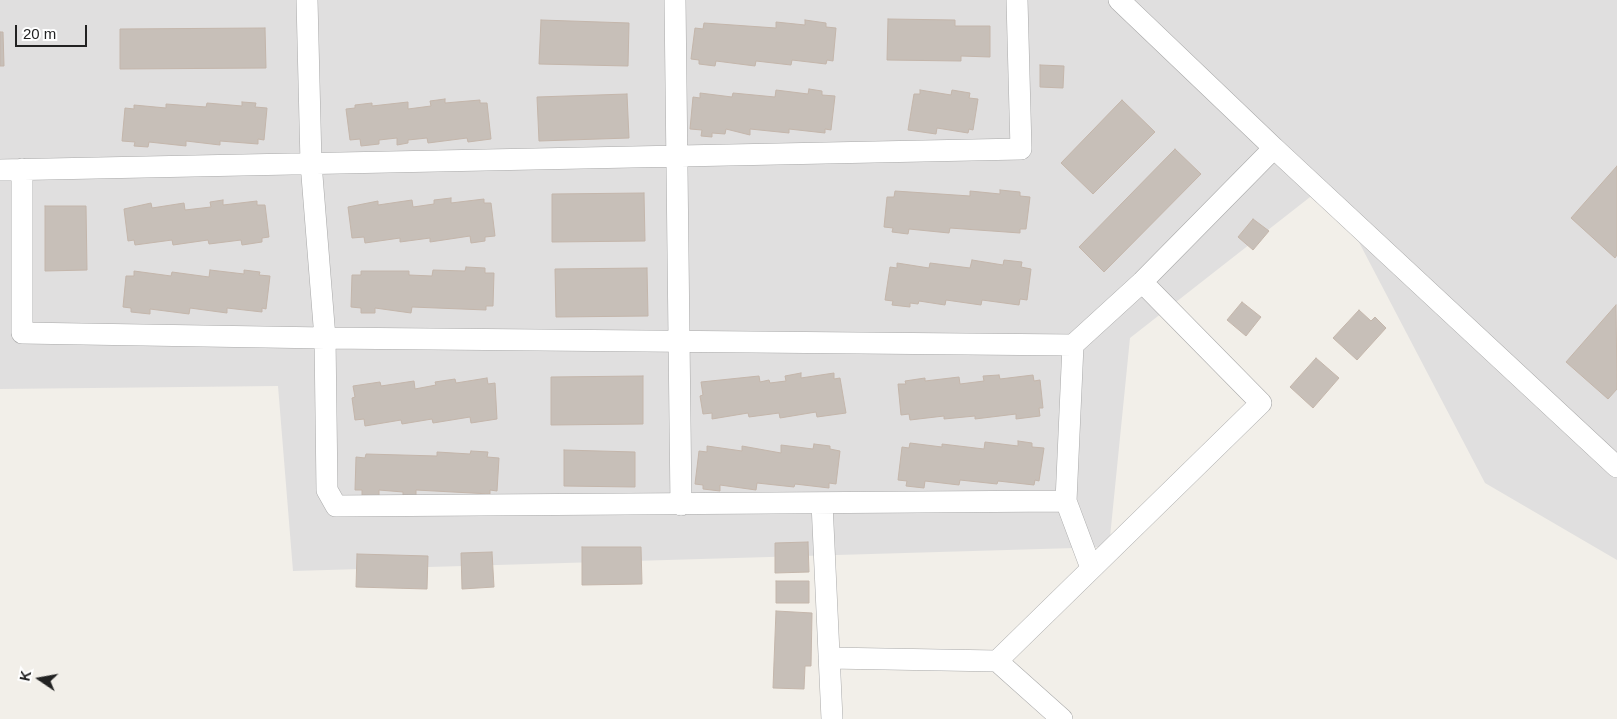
<!DOCTYPE html>
<html>
<head>
<meta charset="utf-8">
<style>
	body { margin:0 }
	#map { position:relative; width:1617px; height:719px; overflow:hidden; background:#f2efe9; font-family:Arial,sans-serif }
	canvas { display:block }
	.north { position:absolute; left:15px; top:654px; width:50px; height:50px; -webkit-text-stroke:4px #fff; paint-order:stroke; rotate:282deg; font-size:14px; font-weight:700; line-height:20px; text-align:center; color:#222 }
	.north::after { content:''; display:block; margin:auto; width:18px; height:22px; background:#222; clip-path:polygon(50% 0,100% 100%,50% 72%,0 100%) }
	.scale { position:absolute; left:15px; top:25px; width:72px; height:22px; box-sizing:border-box; border:2px solid #222; border-top:0; padding-left:6px; font-size:15px; line-height:18px; white-space:nowrap; color:#222; -webkit-text-stroke:4px #fff; paint-order:stroke }
</style>
</head>
<body>
<div id="map">
<canvas width="1617" height="719"></canvas>
<div class="north">K</div>
<div class="scale">20 m</div>
</div>
<script>
const ctx = document.querySelector('canvas').getContext('2d');
ctx.lineJoin = 'round';
function fillPath(path, color) {
  ctx.fillStyle = color;
  ctx.fill(path, 'evenodd');
}
function toPath(rows) {
  const path = new Path2D();
  for (const r of rows) {
    path.moveTo(r[0], r[1]);
    for (let i = 2; i < r.length; i += 2) path.lineTo(r[i], r[i + 1]);
  }
  return path;
}
function trace(path, color, width, dash) {
  ctx.strokeStyle = color;
  ctx.lineWidth = width;
  ctx.lineCap = dash ? 'butt' : 'round';
  ctx.setLineDash(dash || []);
  ctx.stroke(path);
}
fillPath(toPath([
	[0,0,1617,0,1617,560,1485,483,1328,183,1130,338,1109,547,293,571,278,386,0,389]
]), '#e0dfdf');
const building = toPath([
	[888,19,955,20,955,26,990,26,990,57,961,56,961,61,887,60,888,19],
	[541,20,629,23,628,66,539,64,541,20],
	[805,20,826,23,826,27,836,28,833,61,827,60,826,64,792,60,791,65,756,61,755,66,716,61,715,66,699,64,699,60,691,59,695,28,703,29,704,23,776,28,776,22,805,25,805,20],
	[265,28,266,68,120,69,120,29,265,28],
	[0,32,3,32,4,66,0,66,0,32],
	[1040,65,1064,66,1063,88,1040,87,1040,65],
	[809,89,822,91,822,95,835,96,831,130,825,129,825,133,789,129,789,133,750,129,750,135,726,129,725,134,712,133,712,137,701,136,702,130,690,129,693,97,700,98,700,93,732,97,733,93,775,97,776,90,808,94,809,89],
	[920,90,951,95,952,90,970,93,969,98,978,99,973,130,969,129,968,133,937,128,936,134,908,130,914,94,920,94,920,90],
	[627,94,629,138,539,141,537,97,627,94],
	[445,99,445,103,480,100,480,103,487,103,491,139,468,142,467,138,428,143,427,138,408,140,408,143,397,145,397,138,379,140,379,144,361,146,360,139,350,140,346,109,355,108,355,105,372,103,372,106,408,102,408,109,431,106,430,101,445,99],
	[1122,100,1155,132,1093,194,1061,163,1122,100],
	[242,102,256,103,255,107,267,108,264,140,258,139,258,144,220,141,220,145,186,141,186,146,149,142,148,147,134,146,135,142,122,141,125,108,134,109,134,105,166,108,166,104,206,107,207,103,242,106,242,102],
	[1175,149,1201,174,1104,272,1079,247,1175,149],
	[1617,166,1617,255,1615,258,1571,218,1617,166],
	[1000,190,1020,192,1020,196,1030,197,1026,229,1020,229,1020,233,950,228,949,233,909,229,908,234,892,232,893,228,884,227,887,197,894,197,895,191,970,196,970,191,1000,194,1000,190],
	[644,193,645,241,552,242,552,194,644,193],
	[451,198,451,203,484,199,484,203,491,203,495,236,485,237,485,241,471,243,470,236,430,242,430,238,400,242,400,238,365,243,364,237,352,238,348,207,378,201,378,205,412,200,413,207,434,204,434,200,451,198],
	[223,200,223,205,257,201,257,205,265,205,269,237,262,238,262,242,242,245,241,240,209,244,208,240,173,245,172,240,135,245,134,240,128,241,124,209,151,203,152,208,184,203,185,210,211,207,210,202,223,200],
	[45,206,86,206,87,270,45,271,45,206],
	[1253,219,1269,231,1253,250,1238,237,1253,219],
	[972,260,1003,265,1004,260,1022,262,1021,267,1031,269,1027,300,1020,299,1019,305,982,300,981,305,946,300,945,305,919,301,918,304,910,303,910,307,892,305,893,301,885,300,890,267,897,268,897,263,929,268,930,263,970,268,972,260],
	[466,267,485,268,485,273,494,273,493,306,486,306,486,310,412,307,411,313,375,308,375,313,361,313,361,308,351,307,352,275,361,275,361,271,409,271,409,275,432,276,433,270,465,271,466,267],
	[647,268,648,316,556,317,555,269,647,268],
	[210,270,244,274,244,270,260,272,259,275,270,276,266,309,262,308,262,312,227,308,227,313,190,308,189,314,150,309,150,314,131,312,131,308,123,307,126,276,134,276,134,271,171,276,172,272,209,277,210,270],
	[1242,302,1261,317,1246,336,1227,320,1242,302],
	[1616,305,1617,389,1608,399,1566,362,1616,305],
	[1359,310,1371,321,1375,317,1386,328,1357,360,1333,338,1359,310],
	[1316,358,1339,378,1313,408,1290,387,1316,358],
	[801,373,801,378,834,373,834,379,840,378,846,413,817,417,816,412,780,418,779,413,749,417,748,413,712,419,712,413,703,414,700,396,703,395,701,382,759,376,760,382,769,380,770,383,786,381,785,376,801,373],
	[999,375,1000,379,1033,375,1034,381,1040,380,1043,408,1039,408,1040,416,1016,419,1016,414,975,419,975,416,944,419,944,416,910,420,909,414,901,415,898,384,906,384,905,381,925,378,925,381,959,377,960,384,984,381,983,376,999,375],
	[643,376,643,424,551,425,551,377,643,376],
	[487,378,488,384,495,383,497,419,471,423,470,417,433,423,432,419,402,424,401,420,365,426,364,419,355,420,352,398,355,397,353,386,380,382,381,386,414,381,415,389,436,385,435,382,455,379,456,383,487,378],
	[1018,441,1032,443,1032,447,1044,448,1039,481,1035,480,1034,485,998,481,997,484,960,480,959,485,925,481,924,488,906,486,907,481,898,480,902,447,909,448,910,443,942,447,942,444,984,449,985,442,1018,446,1018,441],
	[814,444,830,446,830,449,840,451,836,484,829,483,829,488,795,484,794,487,757,483,756,490,720,485,720,491,703,489,703,485,695,484,699,451,707,452,707,446,742,451,742,446,781,453,781,445,813,449,814,444],
	[564,450,635,452,635,487,564,486,564,450],
	[471,451,488,452,487,457,499,458,497,491,490,490,490,494,416,490,416,496,403,495,403,492,379,490,379,496,362,495,362,490,355,490,356,457,365,458,366,454,437,456,437,452,470,454,471,451],
	[808,542,809,572,775,573,775,543,808,542],
	[582,547,641,547,642,584,582,585,582,547],
	[492,552,494,587,462,589,461,553,492,552],
	[357,554,428,556,427,589,356,587,357,554],
	[776,581,809,581,809,603,776,603,776,581],
	[776,611,812,613,811,666,805,666,804,689,773,688,776,611]
]);
fillPath(building, '#c7bfb8');
trace(building, '#c4b6ab', 1);
const minor = toPath([
	[307,0,311,163,325,338,327,490,336,506,1066,501],
	[675,0,681,505],
	[1274,148,1617,467],
	[22,169,22,333,325,338,1073,345],
	[0,170,1021,149,1017,0],
	[822,503,832,719],
	[1091,568,1066,501,1073,345,1142,282,1274,148,1119,0],
	[829,658,997,661,1062,719],
	[997,661,1261,403,1142,282]
]);
trace(minor, '#a9a9a9', 22);
trace(minor, '#fff', 21);
</script>
</body>
</html>
